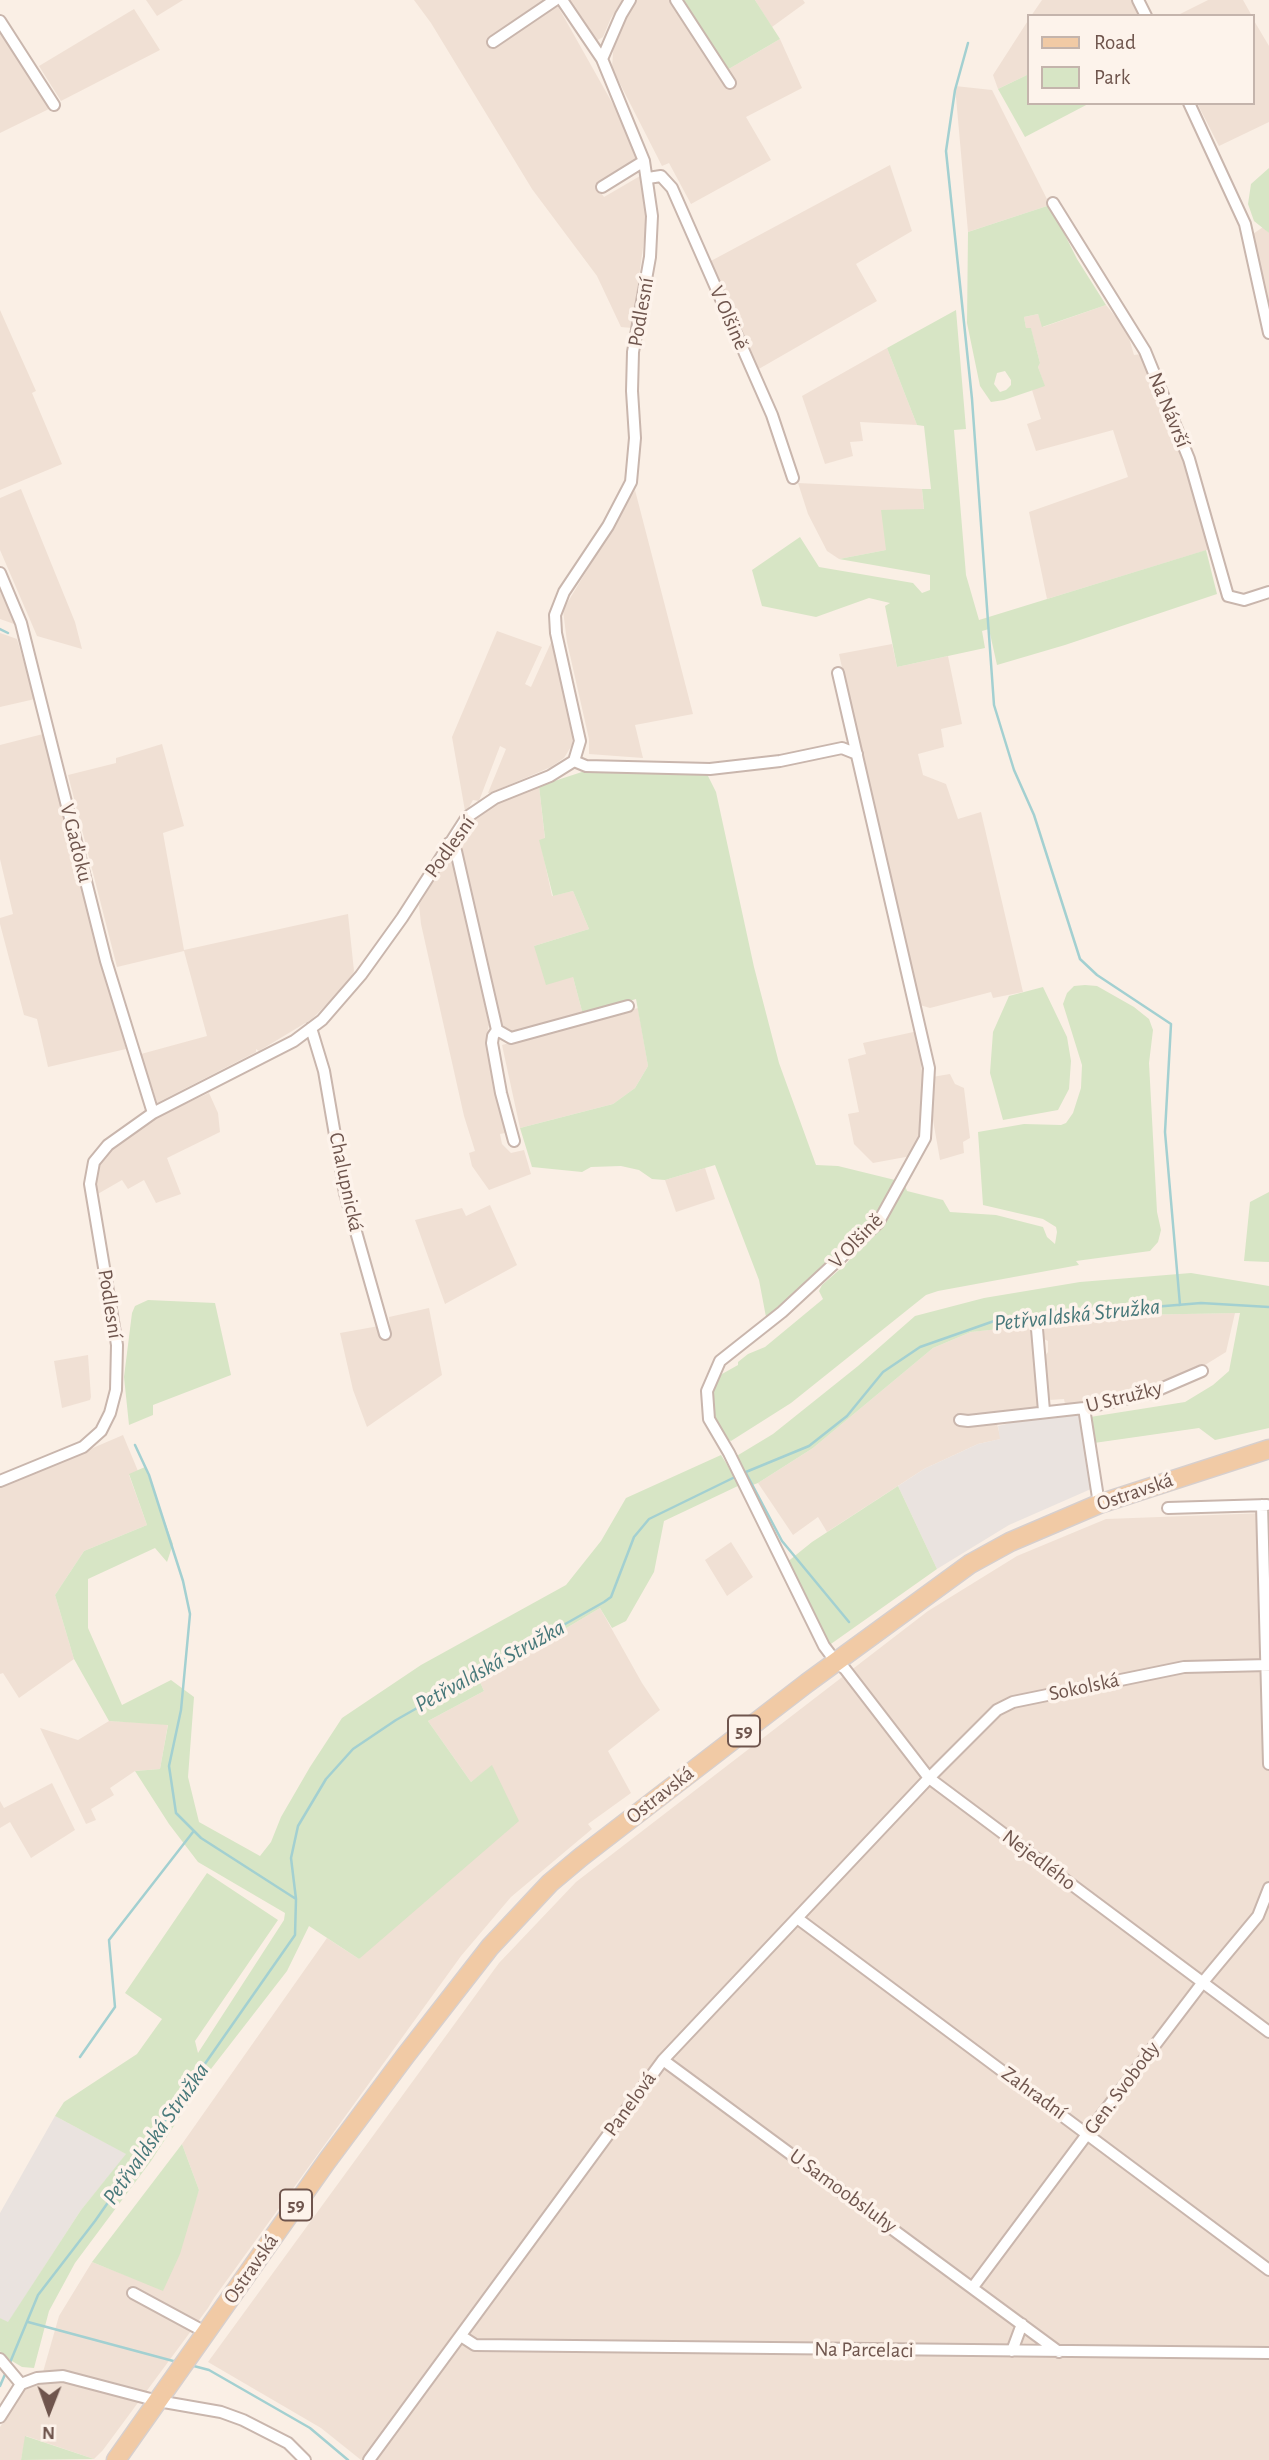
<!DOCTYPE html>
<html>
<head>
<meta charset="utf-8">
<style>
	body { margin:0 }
	#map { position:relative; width:1269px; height:2460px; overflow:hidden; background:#faefe5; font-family:"Alegreya Sans",sans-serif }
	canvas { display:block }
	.legend { position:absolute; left:1027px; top:14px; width:228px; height:91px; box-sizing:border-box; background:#fdf3eb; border:2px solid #c4b4ac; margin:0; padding:9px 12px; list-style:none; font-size:21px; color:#6f554d }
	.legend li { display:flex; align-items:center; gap:14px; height:35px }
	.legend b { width:35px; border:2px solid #c4b4ac }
	.north { position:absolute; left:14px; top:2376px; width:70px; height:70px; -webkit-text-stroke:5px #fdf3eb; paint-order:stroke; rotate:181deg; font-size:19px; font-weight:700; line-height:28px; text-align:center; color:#6f554d }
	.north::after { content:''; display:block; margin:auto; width:24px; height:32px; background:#6f554d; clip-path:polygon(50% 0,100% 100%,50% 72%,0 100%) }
</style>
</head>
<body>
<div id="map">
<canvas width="1269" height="2460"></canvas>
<ul class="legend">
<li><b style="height:9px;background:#f1caa5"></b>Road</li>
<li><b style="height:19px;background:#d7e5c5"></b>Park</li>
</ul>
<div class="north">N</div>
</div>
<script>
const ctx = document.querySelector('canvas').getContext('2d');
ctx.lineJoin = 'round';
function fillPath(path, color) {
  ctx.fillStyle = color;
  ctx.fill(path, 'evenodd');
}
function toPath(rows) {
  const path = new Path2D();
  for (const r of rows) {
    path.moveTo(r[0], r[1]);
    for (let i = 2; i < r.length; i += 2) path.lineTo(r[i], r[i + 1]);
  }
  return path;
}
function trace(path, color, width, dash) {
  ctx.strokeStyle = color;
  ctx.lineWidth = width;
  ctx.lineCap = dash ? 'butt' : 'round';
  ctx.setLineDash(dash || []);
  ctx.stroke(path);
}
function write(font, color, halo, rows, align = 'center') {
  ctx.font = font + ' "Alegreya Sans",sans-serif';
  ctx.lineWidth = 7;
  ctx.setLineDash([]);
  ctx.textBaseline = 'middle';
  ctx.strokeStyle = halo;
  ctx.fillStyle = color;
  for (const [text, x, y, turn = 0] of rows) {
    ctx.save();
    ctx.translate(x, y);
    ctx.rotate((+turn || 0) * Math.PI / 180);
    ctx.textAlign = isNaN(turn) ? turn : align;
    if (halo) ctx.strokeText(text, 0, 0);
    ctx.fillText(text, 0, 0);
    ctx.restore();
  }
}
fillPath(toPath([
	[146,0,183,0,157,16],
	[414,0,545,0,488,40,492,47,556,3,628,131,639,160,597,187,604,197,640,176,645,213,650,214,649,240,644,240,632,328,621,327,597,276,532,189,431,23],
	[567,0,623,0,611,18,603,37,596,41],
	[635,0,671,0,725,85,733,80,727,70,780,39,802,88,746,117,771,160,691,204,669,163,662,166,612,68,614,38],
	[755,0,803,0,805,3,772,27],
	[1042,0,1137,0,1145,16,1031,16],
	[1208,0,1243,0,1252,16,1176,16],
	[134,9,160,50,61,101,39,66],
	[1029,19,1029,74,998,89,993,75],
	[1253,19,1269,46,1269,122,1219,146,1197,103,1253,103],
	[0,29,51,108,0,133],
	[955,86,992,90,1050,205,968,232],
	[890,165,912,231,856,264,877,301,757,370,709,262],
	[1263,227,1269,233,1269,310,1253,234],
	[1106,305,1127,331,1134,355,1141,354,1154,380,1185,463,1210,549,1047,599,1029,512,1128,477,1113,430,1036,451,1027,424,1041,419,1032,390,1044,385,1038,367,1040,363,1031,329,1026,328,1024,317,1038,314,1043,327],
	[0,310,36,391,32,393,62,464,0,490],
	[887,348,917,425,860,422,863,441,850,442,853,456,825,464,802,396],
	[798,483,922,489,924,510,886,550,839,559,827,551,808,514],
	[21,489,75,622,82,649,37,636,0,550,0,498],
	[635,490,693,714,635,725,643,758,589,754,589,739,567,642,563,610],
	[0,582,17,625,0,619],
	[497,631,542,647,525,684,531,687,553,638,573,735,572,745,564,758,551,767,490,793,488,793,506,749,500,746,479,801,473,800,467,811,465,811,452,737],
	[0,633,17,639,35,699,0,707],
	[892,644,897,667,948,656,962,724,941,729,944,747,918,754,923,775,946,784,958,819,981,812,1023,992,993,998,991,992,930,1008,920,1005,894,900,839,654],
	[43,734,88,893,126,1049,48,1067,37,1019,24,1015,0,924,0,918,13,914,0,859,0,745],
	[162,744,184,826,163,833,184,950,348,914,354,971,349,982,312,1019,259,1051,256,1049,256,1052,157,1103,141,1054,207,1036,184,951,117,967,68,775,116,763,116,758],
	[539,786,545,839,540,840,552,896,573,891,589,929,534,946,573,977,583,1015,511,1034,503,1029,460,842,462,834,474,820,498,801],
	[447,858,453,858,489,1025,486,1038,499,1106,505,1121,505,1133,500,1134,502,1144,511,1153,524,1150,531,1174,489,1190,472,1166,469,1153,475,1151,464,1116,421,924,419,905],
	[638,1008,648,1066,635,1088,613,1104,520,1128,502,1045],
	[918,1031,923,1085,924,1134,911,1156,873,1163,854,1144,848,1114,859,1112,848,1059,866,1054,863,1043],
	[950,1074,955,1084,964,1088,970,1138,963,1142,964,1153,940,1160,933,1120,932,1077],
	[209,1093,218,1113,220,1132,167,1158,181,1194,156,1203,144,1180,128,1189,122,1180,96,1195,96,1171,108,1150,152,1119],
	[705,1168,715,1199,676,1212,665,1180],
	[490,1205,517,1265,445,1304,415,1220,462,1208,466,1216],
	[429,1308,442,1375,367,1427,353,1390,340,1333,379,1326,380,1335,391,1335,389,1317],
	[1235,1313,1226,1352,1205,1365,1168,1383,1150,1390,1088,1399,1088,1403,1065,1404,1064,1399,1049,1400,1045,1356,1048,1352,1048,1341,1042,1338,1041,1324,1131,1315],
	[1033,1325,1040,1404,1037,1410,996,1420,1001,1439,978,1444,924,1469,827,1532,818,1517,793,1535,758,1483,813,1448,933,1348,971,1332],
	[88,1355,91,1397,90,1400,62,1408,54,1361],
	[123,1435,138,1471,129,1475,147,1525,84,1551,55,1595,74,1659,19,1698,3,1673,0,1674,0,1488],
	[1267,1513,1269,1578,1269,2460,361,2460,321,2428,208,2362,499,1963,576,1882,928,1611,1017,1556,1106,1519],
	[731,1542,753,1577,727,1596,705,1560],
	[600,1608,642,1683,660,1710,608,1751,631,1793,588,1824,592,1829,511,1897,461,1956,214,2298,208,2308,103,2450,94,2459,26,2436,21,2460,0,2460,0,2427,22,2392,43,2372,59,2316,92,2262,163,2290,199,2190,182,2144,327,1938,359,1959,493,1766,471,1782,428,1721,484,1691,479,1680],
	[109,1721,168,1724,160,1769,135,1771,110,1788,114,1795,91,1809,96,1820,86,1824,40,1728,78,1740],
	[52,1783,75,1830,31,1858,10,1822,0,1828,0,1801,4,1808]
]), '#f0e0d4');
fillPath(toPath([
	[1075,1412,1084,1422,1091,1489,1009,1525,937,1569,898,1486,924,1469,978,1444,1000,1439,998,1426,1042,1415],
	[55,2116,127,2154,81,2210,8,2323,0,2318,0,2213]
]), '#eae3df');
fillPath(toPath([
	[684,0,755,0,780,39,727,70],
	[1029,74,1029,103,1090,103,1025,137,998,89],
	[1269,168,1269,233,1254,221,1248,204,1251,184],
	[1050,205,1077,259,1106,305,1042,327,1038,314,1024,317,1026,328,1031,328,1040,363,1038,367,1045,386,1004,400,991,402,980,386,967,323,968,232],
	[1005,371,1011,380,1011,385,1006,390,1000,392,994,384,997,373],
	[956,310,966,429,954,430,966,575,979,620,1206,550,1217,594,1065,645,997,665,989,629,982,631,985,648,897,667,885,606,890,603,869,598,816,617,762,606,752,570,800,537,819,567,913,583,922,593,930,590,930,575,839,559,886,550,881,510,924,509,922,489,931,489,924,426,917,425,887,348],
	[588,770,707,774,716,792,754,967,779,1063,816,1165,838,1166,895,1180,872,1220,822,1278,766,1317,759,1280,715,1165,665,1180,652,1179,639,1170,621,1166,591,1167,582,1172,532,1167,520,1128,613,1104,635,1088,648,1066,636,999,583,1015,573,977,546,985,534,946,589,929,573,891,553,896,539,840,545,838,539,786],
	[1085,985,1097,986,1134,1007,1149,1019,1153,1030,1149,1063,1157,1212,1161,1230,1158,1242,1150,1251,1076,1261,1079,1265,938,1291,926,1295,791,1403,731,1441,719,1435,711,1415,710,1390,722,1374,738,1365,738,1362,748,1354,765,1347,823,1299,819,1291,822,1285,847,1263,878,1223,903,1181,907,1191,943,1200,950,1212,996,1215,1043,1227,1047,1237,1055,1244,1057,1232,1056,1227,1043,1219,983,1205,978,1132,1024,1124,1061,1125,1066,1123,1073,1113,1081,1088,1082,1065,1063,1004,1067,993,1074,986],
	[1043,987,1067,1037,1071,1061,1069,1089,1058,1110,1003,1120,990,1073,993,1032,1009,996],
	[1269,1192,1269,1262,1244,1261,1250,1202],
	[1191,1273,1269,1286,1269,1428,1215,1440,1199,1428,1094,1443,1090,1417,1185,1402,1213,1385,1229,1371,1240,1313,1131,1315,971,1332,933,1348,813,1448,758,1483,750,1486,735,1457,773,1434,858,1366,915,1316,984,1298,1080,1282],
	[148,1300,215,1303,231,1375,153,1405,153,1415,129,1425,124,1377,132,1313,135,1306],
	[721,1455,740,1485,664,1521,654,1572,626,1621,612,1628,600,1608,479,1680,484,1691,428,1721,471,1782,492,1765,519,1821,359,1959,309,1926,287,1971,211,2069,151,2161,75,2263,49,2311,34,2368,22,2367,2,2355,0,2351,0,2318,8,2322,81,2210,126,2154,55,2116,64,2102,137,2054,162,2019,125,1993,207,1873,278,1920,195,2041,198,2053,284,1920,285,1913,198,1862,169,1824,135,1771,160,1769,168,1725,109,1721,74,1659,55,1595,84,1551,147,1525,129,1474,145,1467,173,1544,167,1562,155,1548,88,1579,88,1628,122,1705,171,1680,194,1697,188,1777,199,1822,260,1856,271,1842,281,1817,310,1767,342,1718,421,1665,566,1585,601,1541,626,1498],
	[898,1486,937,1569,828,1646,786,1563,812,1542],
	[182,2144,199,2190,180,2254,163,2291,92,2262],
	[25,2436,94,2459,21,2460]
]), '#d7e5c5');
trace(toPath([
	[968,43,955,90,946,151,972,399,994,705,1014,770,1034,815,1080,959,1097,975,1171,1024,1165,1132,1180,1305],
	[0,629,8,633],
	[135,1445,149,1475,183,1581,190,1614,181,1710,169,1766,176,1813,201,1838,296,1899],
	[746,1473,782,1541,849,1622],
	[741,1474,809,1446,847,1416,883,1372,920,1347,997,1320,1201,1303,1269,1307],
	[80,2057,115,2007,109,1940,193,1832],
	[28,2322,177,2362],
	[9,2365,38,2295,95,2221,295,1935,296,1899,291,1858,298,1826,326,1779,353,1749,396,1720,604,1602,611,1597,634,1537,649,1519,735,1477],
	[190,2365,209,2370,310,2428,348,2460],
	[0,2386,6,2372]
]), '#a3d0d1', 2.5);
const street = toPath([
	[562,0,602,59],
	[676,0,730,83],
	[1138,0,1146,16],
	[0,21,54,105],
	[493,42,555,0],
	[1189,103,1245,224,1269,333],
	[648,178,661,176,672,188,772,415,793,478],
	[602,187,644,161],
	[1053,203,1145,351,1189,459,1228,596,1244,600,1269,592],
	[0,573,21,623,106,961,153,1113],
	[838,673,929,1068,925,1138,878,1223,782,1312,720,1361,707,1391,709,1419,729,1453,824,1646,836,1662,845,1669,929,1778,1269,2032],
	[574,761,586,766,710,769,780,761,842,748,857,754],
	[449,843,456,851,497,1030,511,1038,628,1006],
	[311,1028,324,1071,345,1193,385,1334],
	[497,1030,493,1036,492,1043,501,1093,514,1141],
	[1037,1329,1044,1411],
	[1084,1408,1099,1504],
	[960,1420,968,1421,1084,1408,1151,1393,1202,1371],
	[0,1481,83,1447,101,1431,110,1413,116,1390,117,1345,90,1184,94,1162,108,1145,153,1113,294,1041,322,1020,361,975,402,918,467,817,495,798,550,776,574,761,580,741,556,633,555,615,564,592,608,526,631,482,635,438,632,391,633,352,650,257,652,216,644,161,602,59,621,15,630,0],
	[1262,1505,1269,1764],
	[1168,1508,1267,1505],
	[797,1918,1269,2270],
	[663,2060,1059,2352],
	[973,2287,1088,2133,1203,1982,1258,1916,1269,1888],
	[133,2293,207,2333],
	[461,2336,475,2345,1269,2353],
	[1012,2351,1022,2324],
	[0,2359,21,2384],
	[0,2417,21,2384,37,2378,63,2376,158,2401,221,2412,243,2420,288,2443,305,2460],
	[369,2460,663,2060,929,1778,997,1710,1013,1702,1184,1667,1269,1665]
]);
const primary = toPath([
	[116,2460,327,2161,406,2055,490,1947,550,1883,581,1857,807,1683,970,1564,1010,1542,1099,1504,1269,1449]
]);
trace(street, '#c9b6ad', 14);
trace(primary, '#d7cfcd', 21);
trace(street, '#fff', 10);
trace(primary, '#f1caa5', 18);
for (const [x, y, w] of [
	[744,1731,32],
	[296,2205,32]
]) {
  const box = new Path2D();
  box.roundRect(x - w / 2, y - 15.5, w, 31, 5);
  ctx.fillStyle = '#fdf3eb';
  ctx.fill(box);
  trace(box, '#6f554d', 2);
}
write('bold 19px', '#6f554d', null, [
	["59",744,1731],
	["59",296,2205]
]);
write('21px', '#6f554d', '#fdf3eb', [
	["Podlesní",641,312,-80],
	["V Olšině",729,318,66],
	["Na Návrší",1169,410,68],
	["V Gaďoku",76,843,76],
	["Podlesní",450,847,-54],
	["Chalupnická",346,1182,78],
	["V Olšině",856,1241,-46],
	["Podlesní",110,1304,81],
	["U Stružky",1124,1397,-14],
	["Ostravská",1135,1492,-19],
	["Sokolská",1084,1687,-12],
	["Ostravská",660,1795,-38],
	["Nejedlého",1039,1860,37],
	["Gen. Svobody",1122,2088,-53],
	["Zahradní",1034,2093,36],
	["Panelová",630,2104,-54],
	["U Samoobsluhy",843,2191,36],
	["Ostravská",251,2269,-55],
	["Na Parcelaci",864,2350,1]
]);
write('italic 23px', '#47787a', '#fdf3eb', [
	["Petřvaldská Stružka",1077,1315,-6],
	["Petřvaldská Stružka",490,1666,-29],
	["Petřvaldská Stružka",156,2134,-55]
]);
</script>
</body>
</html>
